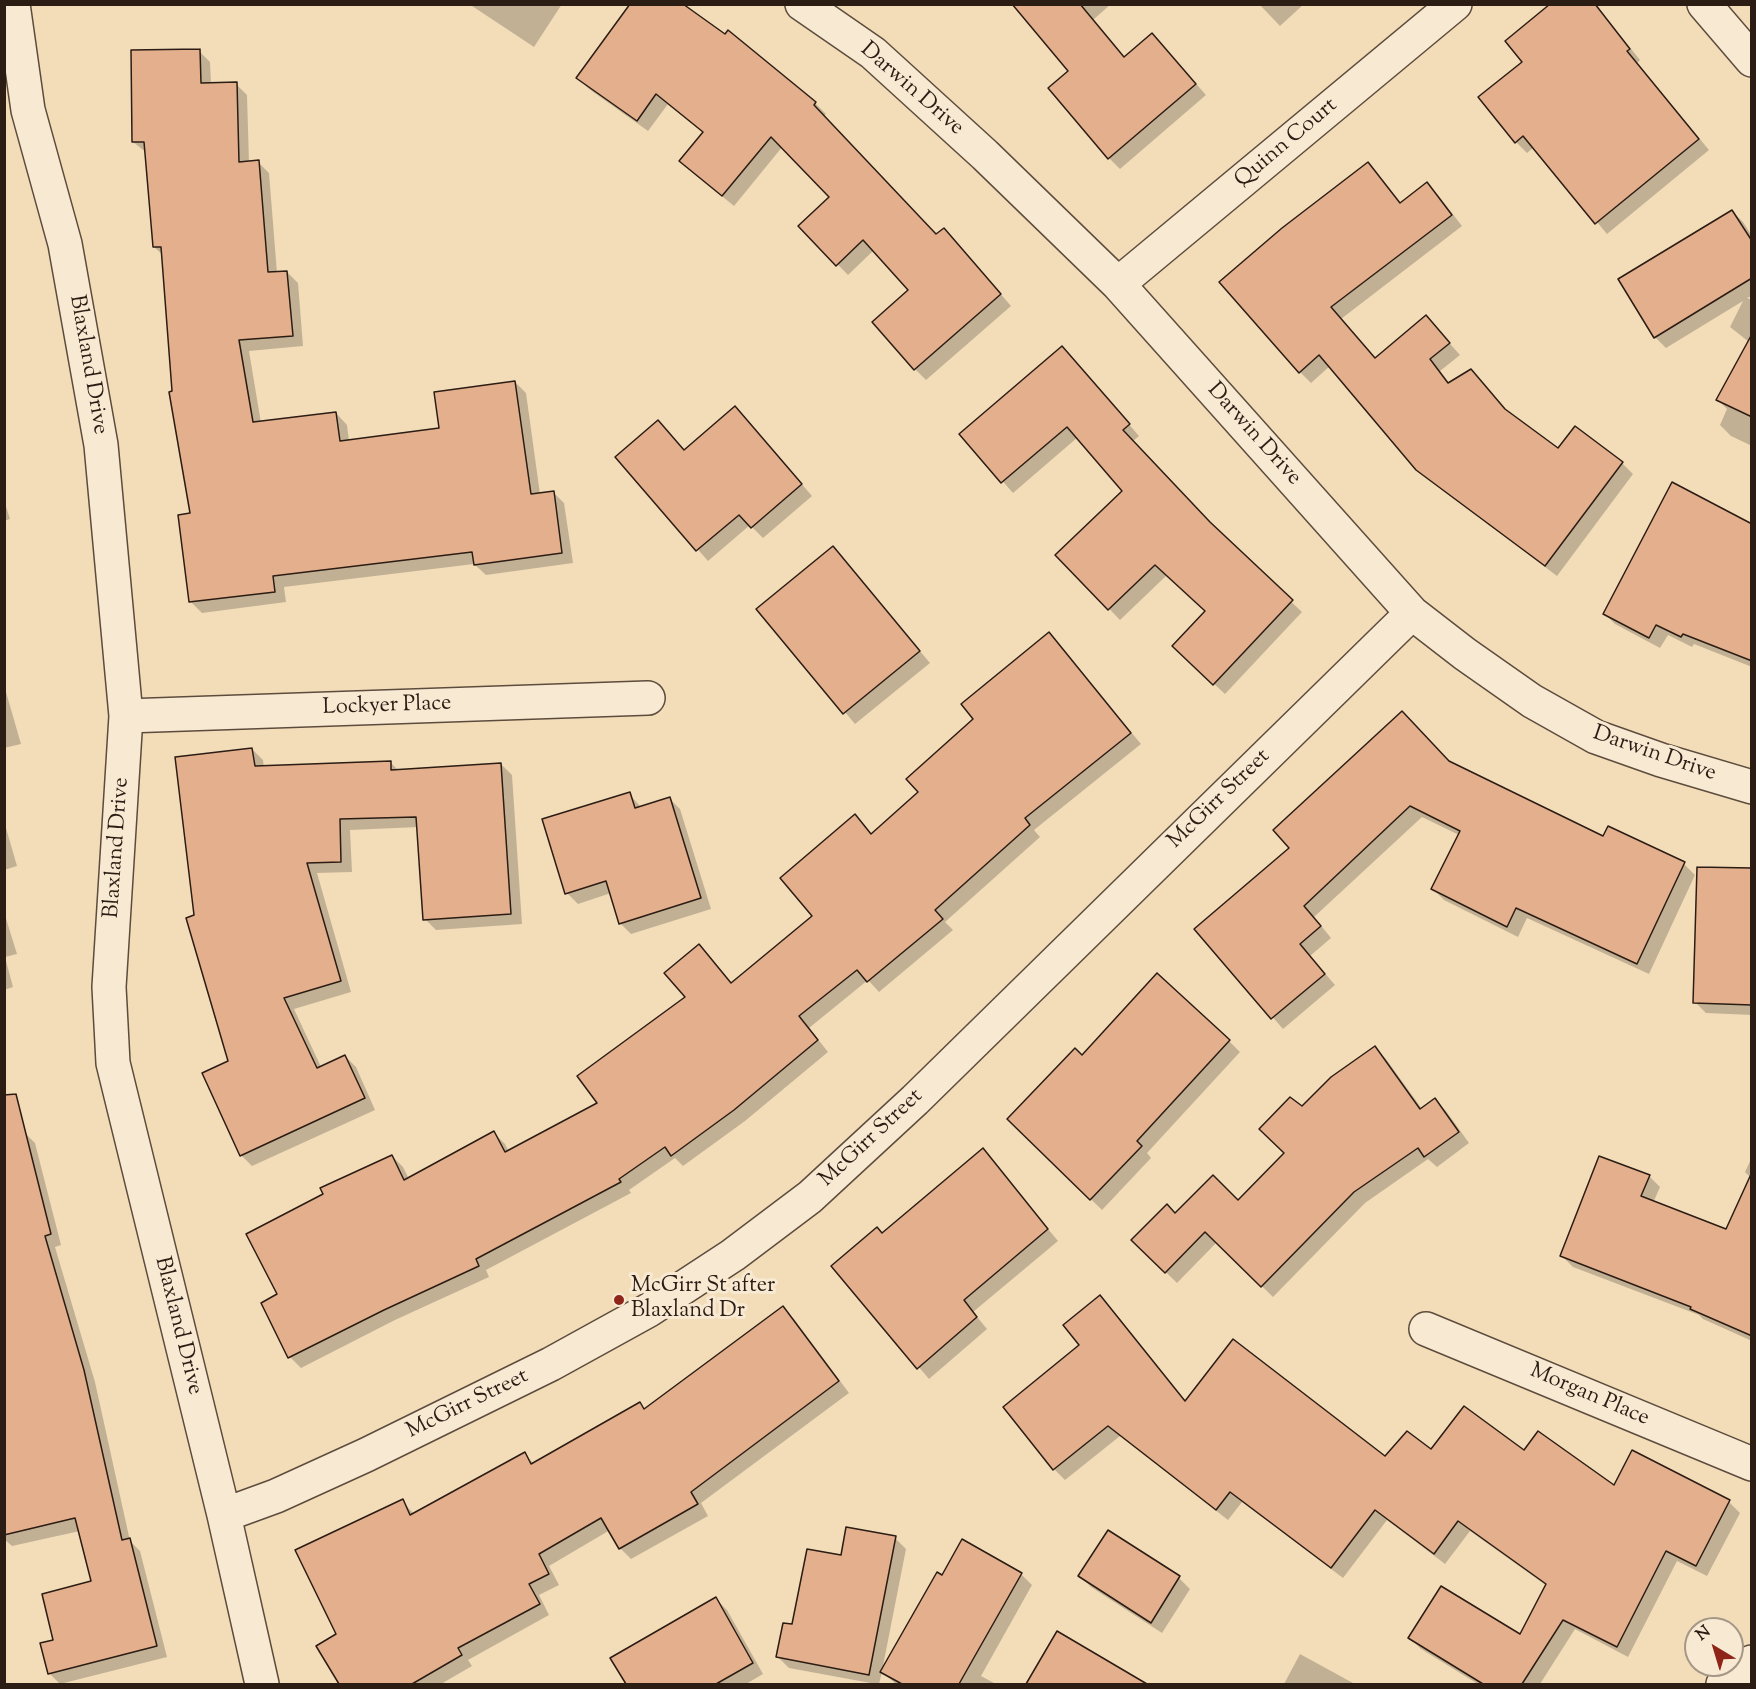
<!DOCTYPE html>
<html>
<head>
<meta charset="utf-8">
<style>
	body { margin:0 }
	#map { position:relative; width:1756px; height:1689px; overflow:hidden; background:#f3ddb9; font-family:"Sorts Mill Goudy",serif }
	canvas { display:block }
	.frame { position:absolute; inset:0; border:6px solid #2b1c14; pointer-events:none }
	.north { position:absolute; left:1684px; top:1617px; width:60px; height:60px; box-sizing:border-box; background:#f7e9d2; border:2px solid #a59786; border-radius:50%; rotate:322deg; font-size:16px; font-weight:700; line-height:24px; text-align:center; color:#2b1c14 }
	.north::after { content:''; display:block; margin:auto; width:21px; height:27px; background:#8f2418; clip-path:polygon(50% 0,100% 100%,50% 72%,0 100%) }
</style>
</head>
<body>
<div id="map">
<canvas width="1756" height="1689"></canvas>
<div class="frame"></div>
<div class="north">N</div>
</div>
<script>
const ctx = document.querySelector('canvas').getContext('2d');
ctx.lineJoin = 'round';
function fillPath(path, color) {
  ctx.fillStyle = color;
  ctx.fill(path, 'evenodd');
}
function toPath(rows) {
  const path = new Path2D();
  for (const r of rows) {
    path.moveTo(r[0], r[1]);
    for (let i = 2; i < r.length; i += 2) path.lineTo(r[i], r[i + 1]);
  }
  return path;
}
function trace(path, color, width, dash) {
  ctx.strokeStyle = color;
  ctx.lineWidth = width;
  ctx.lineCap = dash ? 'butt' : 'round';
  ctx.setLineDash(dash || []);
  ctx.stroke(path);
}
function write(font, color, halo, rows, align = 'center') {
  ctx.font = font + ' "Sorts Mill Goudy",serif';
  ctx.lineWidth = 6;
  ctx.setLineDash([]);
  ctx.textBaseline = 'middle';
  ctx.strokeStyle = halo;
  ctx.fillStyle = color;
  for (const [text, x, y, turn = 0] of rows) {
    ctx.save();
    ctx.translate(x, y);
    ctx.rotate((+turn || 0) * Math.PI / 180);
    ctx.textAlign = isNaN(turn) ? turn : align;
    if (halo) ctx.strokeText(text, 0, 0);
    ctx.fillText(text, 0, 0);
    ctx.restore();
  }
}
fillPath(toPath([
	[469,4,562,4,534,47],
	[1014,4,1111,4,1093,20,1125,59,1163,46,1206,95,1120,169,1109,158,1070,71],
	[1259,4,1304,4,1280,26],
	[1595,4,1640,60,1637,63,1709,150,1607,234,1534,147,1527,153,1516,142,1524,62],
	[728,32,815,103,826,114,823,117,936,236,955,241,1011,306,926,380,915,369,911,290,874,250,848,275,800,226,831,197,783,146,734,206,692,172,704,133,668,104,648,131,589,89,578,78,725,36],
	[199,51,210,62,211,84,236,84,247,95,249,162,258,162,269,173,277,273,287,272,298,283,303,346,249,351,261,423,336,413,347,425,349,441,441,430,515,382,526,393,540,494,553,492,564,503,573,563,486,575,474,564,284,587,286,602,202,613,191,602,191,515,174,393,163,255,154,247,147,153,133,142],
	[1368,164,1401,204,1427,184,1438,195,1462,226,1341,319,1376,359,1436,328,1460,355,1440,371,1450,384,1471,370,1509,414,1558,450,1575,428,1622,463,1633,474,1557,576,1429,480,1330,366,1311,383,1300,372],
	[1732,211,1743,222,1752,236,1752,296,1747,298,1752,300,1752,446,1731,436,1720,425,1727,409,1718,400,1749,342,1730,327,1743,301,1666,348,1655,337],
	[1073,359,1139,436,1132,442,1214,528,1302,612,1225,694,1185,657,1207,611,1167,575,1120,620,1057,555,1124,491,1078,437,1013,493,961,434],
	[746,419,812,496,763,538,750,525,708,561,617,457,685,452],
	[4,500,10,519,4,521],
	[833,548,930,663,855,724,759,609],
	[1752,550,1752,667,1694,644,1692,647,1668,635,1660,648,1615,624,1604,613],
	[1049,634,1141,744,1034,830,1040,837,945,922,953,930,879,992,868,980,809,1028,828,1052,745,1121,683,1166,675,1158,629,1190,631,1193,486,1270,489,1277,395,1320,301,1368,290,1357,263,1304,279,1295,325,1195,392,1156,403,1167,409,1179,494,1133,505,1144,509,1152,599,1103,687,998,710,957,732,985,814,916,866,827,872,835,920,792,976,719],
	[4,685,21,744,4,748],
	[252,749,263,760,264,768,390,762,399,771,501,764,512,775,522,924,436,930,425,919,419,827,350,830,352,872,317,873,351,992,294,1009,321,1067,345,1056,356,1067,375,1110,252,1166,241,1155,230,1062,196,916],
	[1449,763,1604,838,1609,828,1684,864,1695,875,1649,974,1527,918,1518,937,1444,900,1433,889,1459,835,1422,817,1314,917,1331,938,1310,956,1335,985,1283,1029,1196,929],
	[629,794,641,807,669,798,680,809,711,909,631,934,620,923,611,893,578,904,567,893],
	[4,821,17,866,4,870],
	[1752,870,1752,1015,1706,1013,1695,1002],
	[4,912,17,954,5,957,13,987,4,990],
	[1229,1041,1240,1052,1147,1153,1151,1158,1102,1210,1009,1119,1082,1057],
	[1375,1048,1386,1059,1422,1109,1435,1100,1446,1111,1469,1143,1437,1167,1428,1159,1365,1203,1273,1297,1217,1242,1177,1283,1133,1240,1175,1215,1238,1202,1286,1154,1302,1108],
	[24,1132,35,1143,61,1245,55,1247,95,1382,130,1541,140,1551,167,1657,60,1684,49,1673,55,1641,93,1582,80,1531,12,1546,4,1539,4,1137],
	[983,1150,1058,1241,973,1312,987,1329,929,1379,833,1266,883,1235],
	[1752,1157,1752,1341,1703,1319,1699,1315,1573,1267,1562,1256,1649,1176,1660,1187,1653,1203,1727,1231,1751,1178,1745,1172],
	[1100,1297,1111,1308,1186,1402,1385,1458,1432,1451,1524,1453,1615,1487,1729,1502,1740,1513,1707,1576,1677,1561,1628,1657,1575,1629,1540,1684,1478,1684,1421,1649,1410,1638,1521,1637,1547,1586,1470,1531,1445,1564,1387,1520,1343,1578,1242,1502,1228,1520,1120,1436,1065,1480,1054,1469,1005,1407,1081,1346],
	[783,1308,794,1319,849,1393,701,1503,708,1516,631,1559,620,1548,610,1530,549,1566,559,1585,539,1595,549,1615,468,1660,472,1666,441,1684,341,1684,318,1646,338,1635,402,1501,414,1514,525,1454,534,1464,640,1403,646,1410],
	[1108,1532,1179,1578,1190,1589,1162,1633,1091,1587,1080,1576],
	[895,1538,906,1549,882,1671,943,1577,1021,1574,1032,1585,981,1676,996,1684,896,1684,882,1672,879,1684,876,1684,789,1668,778,1657,793,1626,842,1557],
	[716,1599,727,1610,763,1674,746,1684,627,1684,612,1658],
	[1058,1633,1145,1684,1027,1684],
	[1300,1654,1353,1683,1355,1684,1284,1684]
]), '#0003');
const building = toPath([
	[630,4,683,4,725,34,728,30,816,102,814,105,936,234,944,228,1001,294,914,370,872,322,908,290,863,240,836,266,798,226,829,197,771,137,722,196,679,161,703,132,656,94,637,121,576,78,630,4],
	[1012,4,1080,4,1124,57,1152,33,1196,84,1108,159,1048,88,1068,71,1012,4],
	[1550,4,1595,4,1630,49,1627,51,1699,139,1595,224,1523,136,1515,143,1478,97,1522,62,1505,41,1550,4],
	[200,49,201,83,237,82,239,162,259,160,268,272,287,271,293,336,239,340,253,422,336,412,340,441,439,428,434,392,515,381,531,494,554,491,562,553,474,565,472,552,273,576,275,592,189,602,178,515,190,513,169,392,172,391,161,247,153,247,144,142,132,142,131,50,200,49],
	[1368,162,1400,203,1427,182,1452,215,1331,307,1375,358,1426,315,1450,343,1430,359,1448,383,1471,369,1505,409,1558,448,1575,426,1623,462,1545,566,1416,470,1319,355,1299,373,1219,282,1282,228,1368,162],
	[1732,210,1752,241,1752,278,1654,338,1618,279,1732,210],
	[1752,334,1752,417,1716,400,1752,334],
	[1062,346,1130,424,1123,430,1210,522,1293,600,1213,685,1172,646,1205,611,1155,565,1108,610,1055,555,1122,491,1067,427,1001,483,959,434,1062,346],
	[735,406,802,484,751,528,739,515,696,551,615,457,658,420,684,450,735,406],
	[1672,482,1752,524,1752,661,1683,634,1681,637,1656,625,1649,638,1603,614,1672,482],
	[833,546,920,651,843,714,756,609,833,546],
	[1049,632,1131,733,1025,818,1030,825,935,910,943,919,867,982,857,970,799,1016,818,1040,734,1110,671,1156,665,1147,619,1179,621,1182,476,1259,479,1266,384,1310,288,1358,261,1303,277,1294,246,1234,323,1194,320,1188,392,1155,404,1180,494,1131,505,1152,597,1103,577,1076,685,997,664,973,699,944,731,983,812,916,780,878,855,814,871,834,918,792,906,779,973,719,961,704,1049,632],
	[1402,711,1449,761,1603,836,1608,826,1685,862,1637,964,1516,908,1507,927,1431,889,1460,831,1410,806,1304,906,1321,926,1300,944,1325,974,1271,1019,1194,929,1289,848,1273,830,1402,711],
	[252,748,255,766,391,761,391,770,501,763,511,914,423,920,416,817,340,819,341,862,307,863,341,981,284,998,317,1068,345,1055,365,1098,240,1156,202,1073,228,1061,186,918,194,915,175,757,252,748],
	[630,792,635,808,670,797,701,898,619,924,606,881,565,894,542,819,630,792],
	[1697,867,1752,868,1752,1005,1693,1003,1697,867],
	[1157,973,1230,1040,1137,1141,1142,1146,1090,1200,1007,1119,1075,1048,1082,1055,1157,973],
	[1375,1046,1420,1109,1435,1098,1459,1132,1424,1157,1418,1148,1354,1192,1261,1287,1205,1232,1165,1273,1131,1240,1167,1204,1175,1213,1213,1175,1238,1200,1284,1153,1259,1129,1290,1097,1302,1106,1331,1077,1375,1046],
	[16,1094,51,1234,45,1236,84,1370,122,1540,130,1538,157,1646,48,1674,40,1643,53,1640,42,1594,91,1581,75,1518,4,1535,4,1095,16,1094],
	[983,1148,1048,1229,964,1300,977,1317,917,1369,831,1266,877,1227,882,1233,983,1148],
	[1599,1156,1650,1175,1641,1196,1726,1229,1752,1172,1752,1336,1690,1309,1691,1307,1560,1256,1599,1156],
	[1100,1295,1185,1401,1233,1339,1385,1456,1407,1431,1431,1449,1464,1406,1524,1450,1538,1431,1614,1485,1632,1450,1730,1500,1696,1566,1666,1551,1617,1647,1563,1620,1522,1684,1483,1684,1408,1638,1441,1586,1520,1634,1546,1584,1458,1521,1434,1554,1375,1510,1331,1568,1230,1492,1216,1510,1108,1426,1053,1470,1003,1407,1079,1345,1063,1325,1100,1295],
	[783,1306,839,1381,691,1492,698,1504,619,1549,601,1518,539,1554,549,1574,529,1584,540,1604,458,1648,462,1655,412,1684,339,1684,316,1646,336,1634,295,1550,403,1499,410,1515,525,1452,531,1464,640,1402,644,1409,783,1306],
	[846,1527,896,1536,869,1675,776,1657,783,1623,792,1624,807,1549,841,1555,846,1527],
	[1108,1530,1180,1576,1151,1623,1078,1576,1108,1530],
	[962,1539,1022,1573,959,1684,902,1684,880,1672,937,1572,942,1575,962,1539],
	[716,1597,753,1663,716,1684,626,1684,610,1658,716,1597],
	[1057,1631,1147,1684,1026,1684,1057,1631]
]);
fillPath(building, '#e3af8c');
trace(building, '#2b1c14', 1.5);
const minor = toPath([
	[13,4,28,110,65,244,101,445,126,716,109,987,113,1063,224,1515,262,1684],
	[802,4,873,53,985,155,1118,284,1412,613,1465,654,1532,701,1596,737,1661,760,1752,787],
	[1704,4,1752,60],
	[1118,284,1455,4],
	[126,716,648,698],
	[1426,1329,1752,1464],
	[224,1515,276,1496,366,1455,551,1364,649,1310,733,1255,810,1197,915,1100,1412,613],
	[1723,1684,1752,1662]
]);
trace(minor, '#5d4c3d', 36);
trace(minor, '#f7e9d2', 33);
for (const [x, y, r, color] of [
	[619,1300,6,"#8f2418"]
]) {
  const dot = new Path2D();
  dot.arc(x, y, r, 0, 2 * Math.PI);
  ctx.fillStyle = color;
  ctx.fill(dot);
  trace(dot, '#f7e9d2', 2);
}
write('22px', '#2b1c14', '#f7e9d2', [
	["Darwin Drive",911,90,41],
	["Quinn Court",1287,144,-40],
	["Blaxland Drive",87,365,80],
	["Darwin Drive",1253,435,48],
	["Lockyer Place",387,707,-2],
	["Darwin Drive",1654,755,19],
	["McGirr Street",1220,800,-44],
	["Blaxland Drive",118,848,-86],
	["McGirr Street",872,1139,-43],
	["Blaxland Drive",177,1326,76],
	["Morgan Place",1589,1396,23],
	["McGirr Street",468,1405,-26]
]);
write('22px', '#2b1c14', '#f7e9d2', [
	["McGirr St after",631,1287],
	["Blaxland Dr",631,1312]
], 'left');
</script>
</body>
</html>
